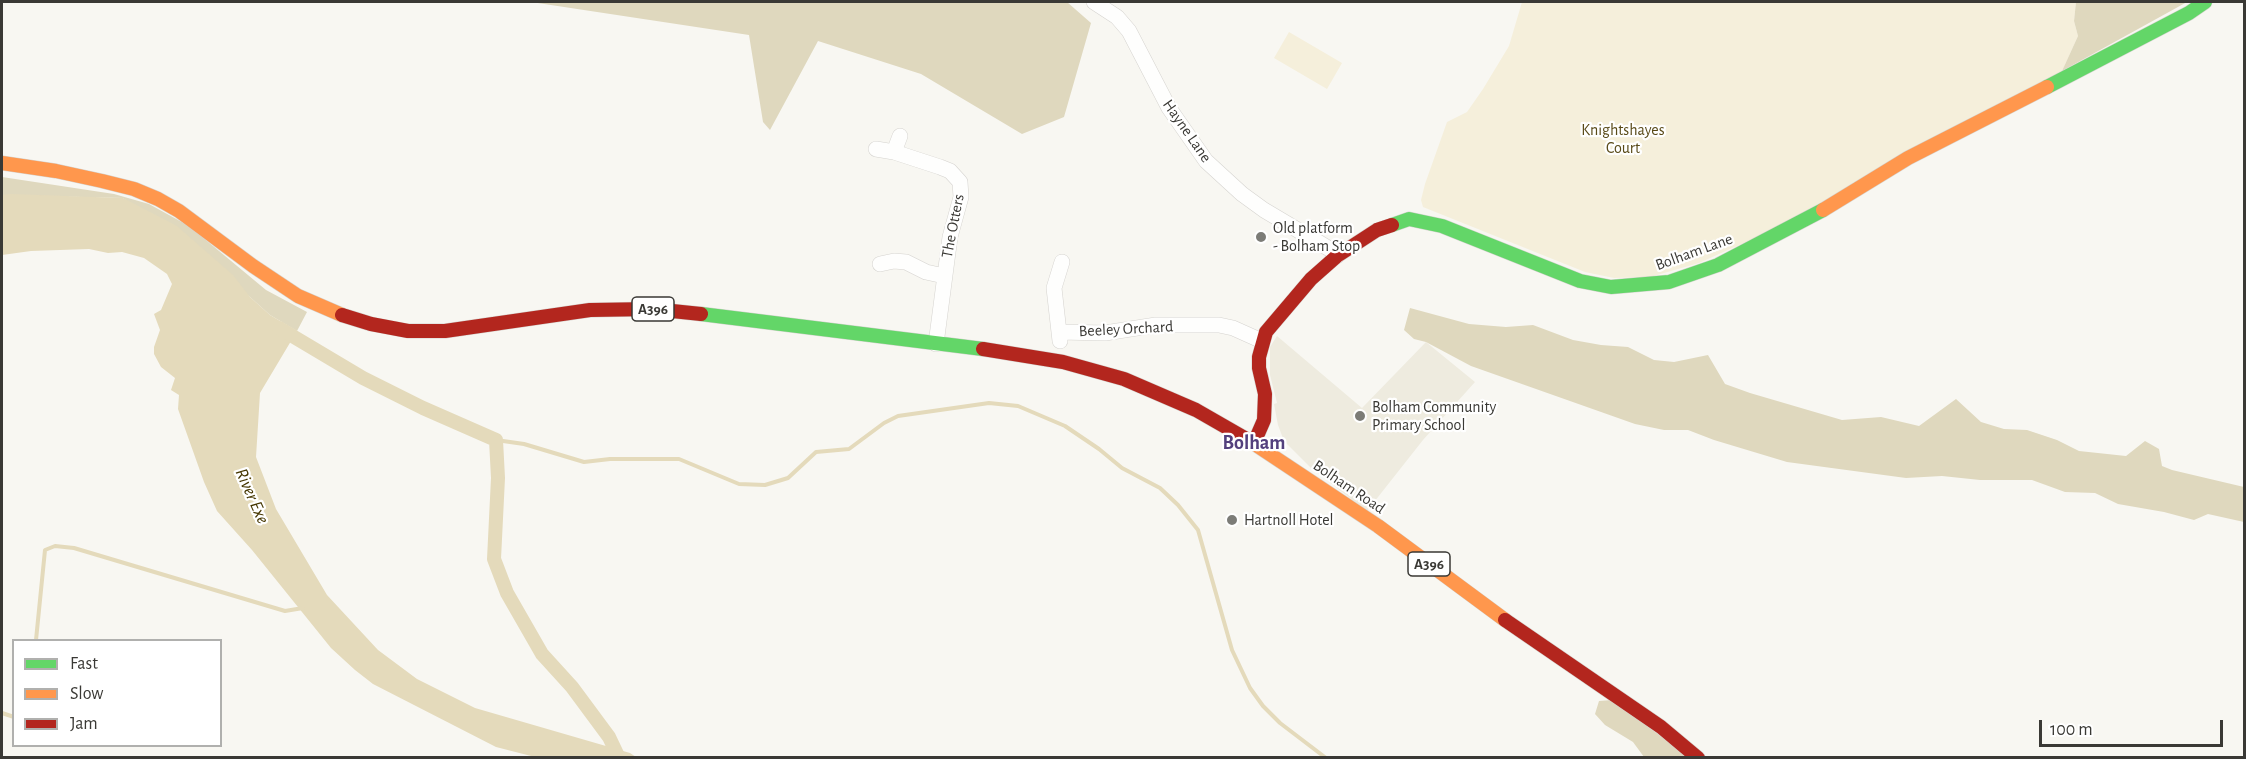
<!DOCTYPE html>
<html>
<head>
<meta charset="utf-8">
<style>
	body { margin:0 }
	#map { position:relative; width:2246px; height:759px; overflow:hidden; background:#f8f7f2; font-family:"Alegreya Sans",sans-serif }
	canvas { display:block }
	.frame { position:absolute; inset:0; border:3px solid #3a3935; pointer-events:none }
	.legend { position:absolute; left:12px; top:639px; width:210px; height:108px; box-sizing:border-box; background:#fff; border:2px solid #b0b0ae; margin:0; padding:8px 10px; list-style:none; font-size:18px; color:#3a3935 }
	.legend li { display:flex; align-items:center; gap:12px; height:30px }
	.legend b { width:30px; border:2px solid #b0b0ae }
	.scale { position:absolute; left:2039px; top:720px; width:184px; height:27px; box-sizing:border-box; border:3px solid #3a3935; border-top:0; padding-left:8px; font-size:18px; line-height:21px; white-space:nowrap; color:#3a3935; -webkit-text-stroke:4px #fff; paint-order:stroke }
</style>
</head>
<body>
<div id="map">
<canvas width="2246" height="759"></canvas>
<div class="frame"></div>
<ul class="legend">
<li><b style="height:8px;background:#63d668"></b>Fast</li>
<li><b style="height:8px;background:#ff974d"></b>Slow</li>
<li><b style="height:8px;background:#b3261e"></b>Jam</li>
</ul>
<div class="scale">100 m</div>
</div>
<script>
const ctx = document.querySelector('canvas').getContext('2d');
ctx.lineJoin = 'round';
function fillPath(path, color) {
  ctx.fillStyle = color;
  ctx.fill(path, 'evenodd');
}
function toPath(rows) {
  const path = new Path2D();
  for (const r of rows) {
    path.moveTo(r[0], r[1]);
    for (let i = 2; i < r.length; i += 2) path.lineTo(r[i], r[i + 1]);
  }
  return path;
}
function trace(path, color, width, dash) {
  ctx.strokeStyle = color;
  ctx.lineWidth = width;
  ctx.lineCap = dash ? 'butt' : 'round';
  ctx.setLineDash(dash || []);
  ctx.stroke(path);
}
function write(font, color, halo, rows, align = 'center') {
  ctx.font = font + ' "Alegreya Sans",sans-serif';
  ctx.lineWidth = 4.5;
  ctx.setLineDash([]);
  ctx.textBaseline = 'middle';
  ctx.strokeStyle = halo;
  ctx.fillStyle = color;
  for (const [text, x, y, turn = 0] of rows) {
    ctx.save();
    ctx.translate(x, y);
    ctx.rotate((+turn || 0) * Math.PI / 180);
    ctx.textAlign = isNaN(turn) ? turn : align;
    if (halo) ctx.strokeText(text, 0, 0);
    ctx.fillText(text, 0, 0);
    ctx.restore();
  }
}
fillPath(toPath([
	[1277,336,1362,408,1426,342,1475,382,1423,440,1367,511,1311,468,1284,441,1278,425,1274,404,1277,403,1270,375,1270,347]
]), '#eeebdf');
fillPath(toPath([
	[1522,2,2076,2,2074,21,2078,36,2062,71,1786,224,1699,263,1650,277,1614,278,1585,272,1423,207,1421,200,1425,184,1447,122,1467,112,1483,89,1509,46],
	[1289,32,1342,63,1327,89,1274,58]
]), '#f5efdb');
fillPath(toPath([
	[531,2,1067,2,1091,23,1064,117,1022,134,921,74,818,41,770,130,763,122,749,35],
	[2076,2,2187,2,2062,71,2078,36,2074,21],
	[2,177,114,194,149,204,189,226,266,290,307,312,297,331,270,315,250,297,123,198,2,195],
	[1410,308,1469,324,1506,327,1533,325,1573,340,1601,345,1628,347,1654,360,1674,362,1708,355,1725,384,1750,393,1842,420,1881,417,1919,426,1956,399,1981,422,2004,429,2027,430,2057,440,2079,451,2126,456,2145,441,2159,449,2162,466,2172,470,2244,487,2244,522,2208,514,2194,520,2164,512,2118,504,2095,493,2065,492,2032,480,1980,480,1942,476,1906,478,1787,462,1714,440,1688,430,1664,430,1635,424,1471,366,1426,342,1414,339,1404,330],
	[1612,700,1689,757,1644,757,1633,742,1605,725,1595,714,1599,701]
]), '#dfd8be');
fillPath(toPath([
	[10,194,123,198,177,226,233,275,250,297,270,315,297,331,260,393,256,457,276,509,327,595,378,650,417,679,475,708,630,753,636,757,535,757,496,747,373,684,355,670,331,648,252,550,217,511,204,482,178,409,179,395,171,390,175,378,161,367,154,354,154,347,160,330,154,314,161,310,172,284,167,274,144,258,122,252,108,253,89,249,31,251,2,255,2,195]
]), '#e4dabb');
trace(toPath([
	[496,440,524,444,584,462,610,459,679,459,739,484,765,485,788,478,816,452,849,449,884,423,898,416,989,403,1018,406,1065,426,1099,449,1122,468,1160,488,1178,505,1198,530,1232,650,1250,688,1263,706,1280,723,1326,758],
	[36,640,45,550,55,546,74,548,285,611,303,608],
	[2,713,14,717]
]), '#e4dabb', 4);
trace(toPath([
	[279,328,363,378,423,408,496,440,498,478,494,559,507,593,542,654,572,687,609,737,619,758]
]), '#e4dabb', 14);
const street = toPath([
	[1094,2,1117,17,1129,31,1169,108,1206,161,1242,194,1264,210,1333,251,1337,256],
	[876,149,894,152,940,167,950,171,960,182,961,197,950,237,936,344],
	[894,152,900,136],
	[880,264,894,261,906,262,926,272,944,276],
	[1060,332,1105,333,1156,325,1219,325,1233,328,1262,341],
	[1060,341,1054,288,1062,262]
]);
const fast = toPath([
	[2047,87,2189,13,2205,2],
	[1392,225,1409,219,1442,226,1580,281,1611,287,1669,282,1718,265,1823,210],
	[701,314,983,349]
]);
const slow = toPath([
	[2,163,56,171,102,181,134,189,158,199,179,211,253,266,298,296,342,315],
	[1823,210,1908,158,2047,87],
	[1250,441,1378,526,1505,620]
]);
const jam = toPath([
	[342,315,371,324,408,331,445,331,590,310,653,309,701,314],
	[983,349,1063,362,1124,379,1196,410,1250,441],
	[1254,443,1264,420,1265,394,1259,368,1259,357,1266,332,1311,279,1337,256,1377,230,1392,225],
	[1505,620,1661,727,1698,758]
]);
trace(street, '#d5d3cf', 16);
trace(fast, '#d5d3cf', 15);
trace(slow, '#d5d3cf', 15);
trace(jam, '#d5d3cf', 15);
trace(street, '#fefefd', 15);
trace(fast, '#63d668', 14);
trace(slow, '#ff974d', 14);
trace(jam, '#b3261e', 14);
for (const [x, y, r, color] of [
	[1261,237,6,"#7c7c77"],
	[1360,416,6,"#7c7c77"],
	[1232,520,6,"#7c7c77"]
]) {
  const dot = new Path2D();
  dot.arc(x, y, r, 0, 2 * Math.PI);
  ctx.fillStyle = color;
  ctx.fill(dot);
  trace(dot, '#fff', 2);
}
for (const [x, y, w] of [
	[653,309,42],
	[1429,564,42]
]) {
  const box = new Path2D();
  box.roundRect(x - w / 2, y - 12, w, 24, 4.5);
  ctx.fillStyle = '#fff';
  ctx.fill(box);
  trace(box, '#3a3935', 1.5);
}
write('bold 15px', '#3a3935', null, [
	["A396",653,309],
	["A396",1429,564]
]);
write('16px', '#594a18', '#fff', [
	["Knightshayes",1623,130],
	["Court",1623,148]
]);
write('16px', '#3a3935', '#fff', [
	["Hayne Lane",1187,131,55],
	["The Otters",953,226,-79],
	["Bolham Lane",1694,252,-20],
	["Beeley Orchard",1126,329,-3],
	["Bolham Road",1349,487,34]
]);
write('16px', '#3a3935', '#fff', [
	["Old platform",1273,228],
	["- Bolham Stop",1273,246],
	["Bolham Community",1372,407],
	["Primary School",1372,425],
	["Hartnoll Hotel",1244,520]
], 'left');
write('italic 18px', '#453600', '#fff', [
	["River Exe",252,496,66]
]);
write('bold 20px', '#53407d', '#fff', [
	["Bolham",1254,443]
]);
</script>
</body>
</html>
